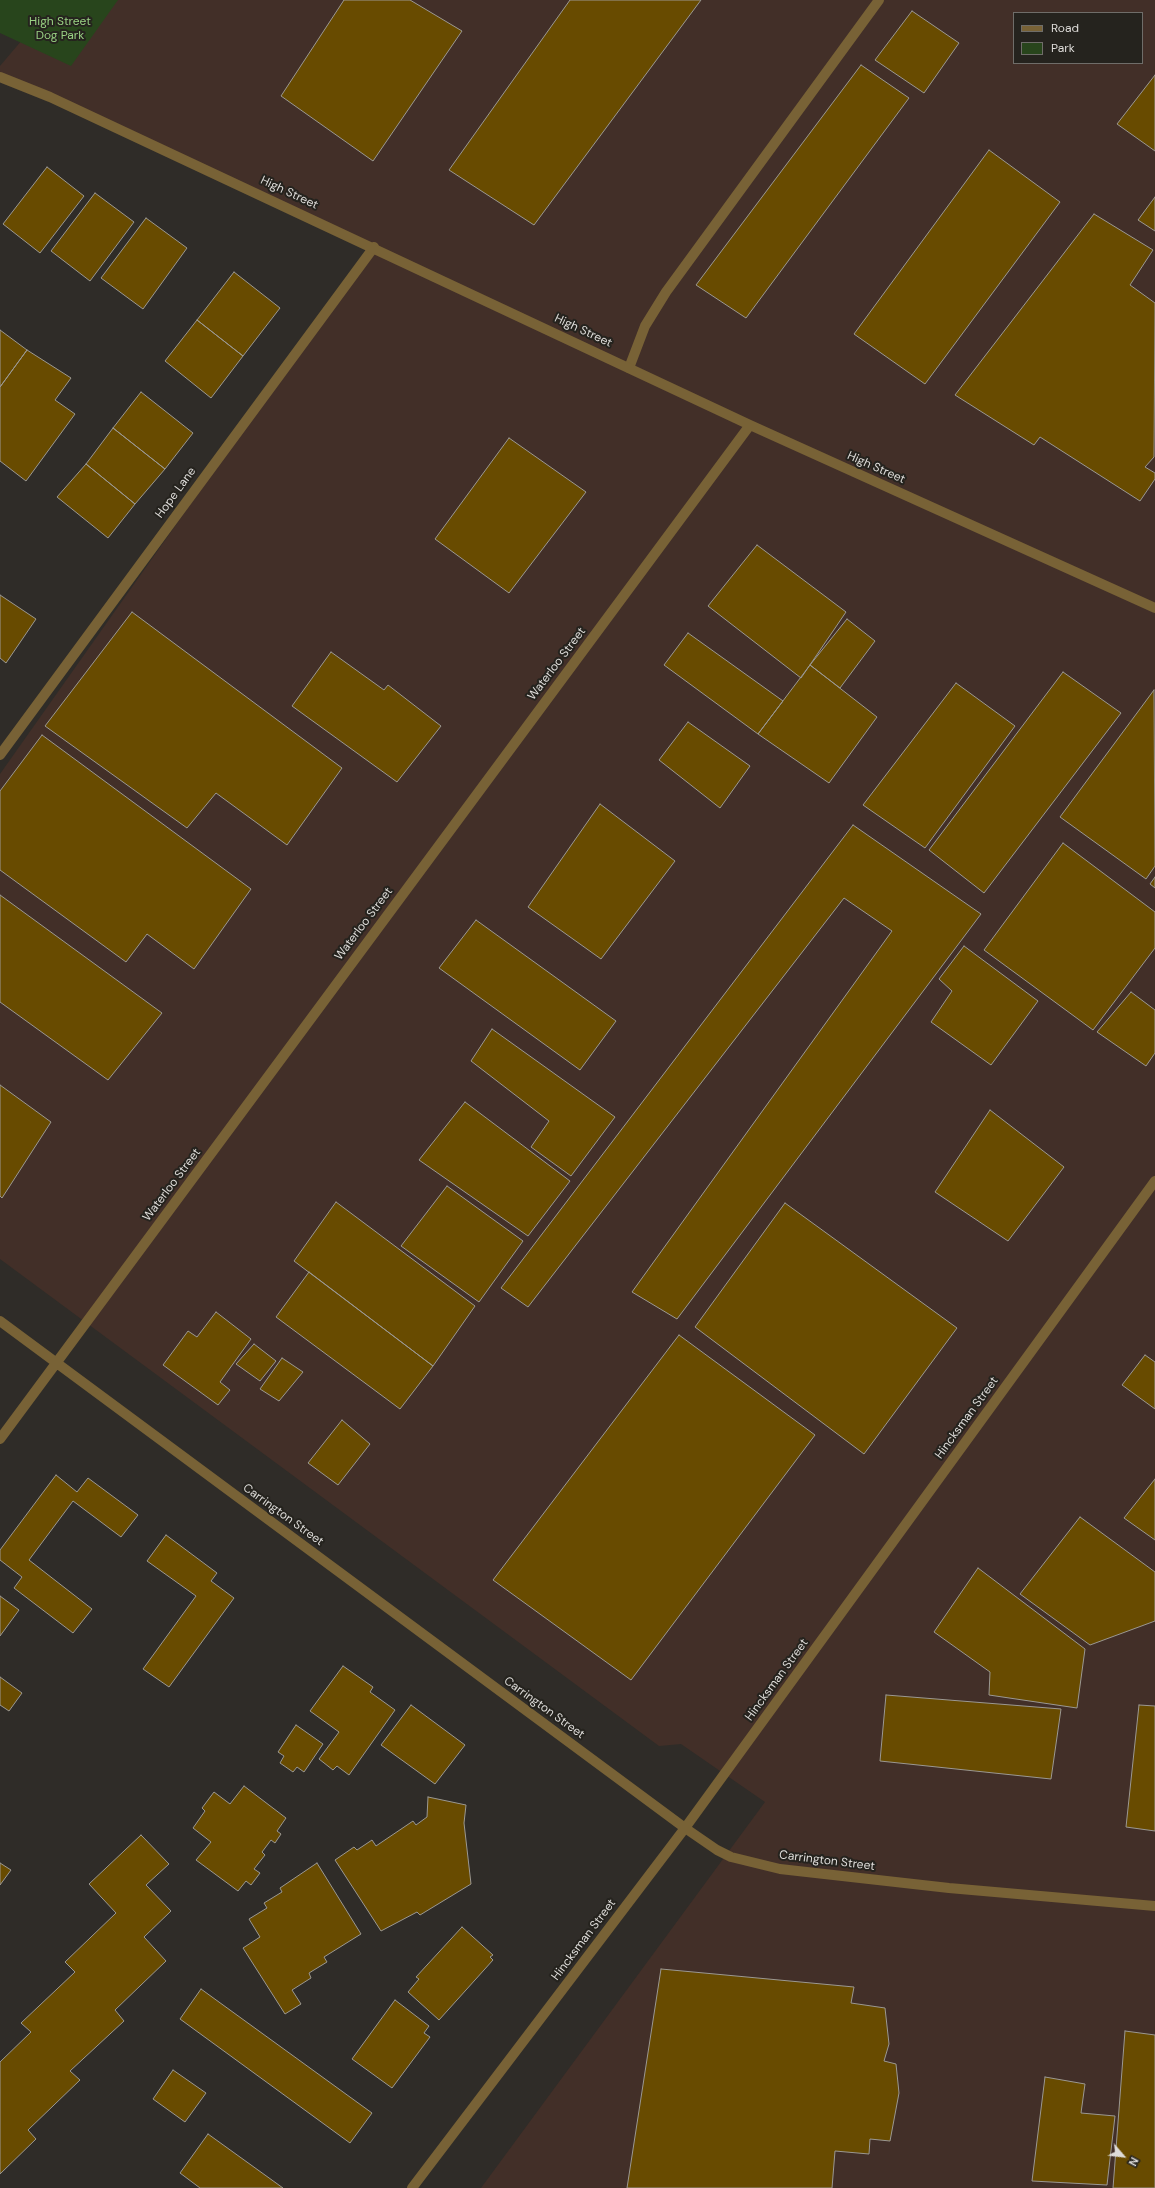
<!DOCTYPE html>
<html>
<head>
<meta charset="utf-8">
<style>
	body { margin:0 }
	#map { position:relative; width:1155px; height:2188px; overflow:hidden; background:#2f2c28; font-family:"DM Sans",sans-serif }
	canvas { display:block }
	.legend { position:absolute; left:1013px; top:12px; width:130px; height:52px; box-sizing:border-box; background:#25231e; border:1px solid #6f6d69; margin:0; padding:5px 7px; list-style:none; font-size:12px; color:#dedcd9 }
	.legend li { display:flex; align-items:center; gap:8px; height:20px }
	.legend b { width:20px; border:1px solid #6f6d69 }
	.north { position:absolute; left:1103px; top:2136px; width:40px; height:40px; -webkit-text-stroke:3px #25231e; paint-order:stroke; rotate:118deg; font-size:11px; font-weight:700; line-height:16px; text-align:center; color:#dedcd9 }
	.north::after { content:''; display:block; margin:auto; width:14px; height:18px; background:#dedcd9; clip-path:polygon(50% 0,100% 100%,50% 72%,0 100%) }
</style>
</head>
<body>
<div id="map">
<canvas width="1155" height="2188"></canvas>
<ul class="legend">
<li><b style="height:5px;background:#786236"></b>Road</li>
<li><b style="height:11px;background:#28451c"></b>Park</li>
</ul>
<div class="north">N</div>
</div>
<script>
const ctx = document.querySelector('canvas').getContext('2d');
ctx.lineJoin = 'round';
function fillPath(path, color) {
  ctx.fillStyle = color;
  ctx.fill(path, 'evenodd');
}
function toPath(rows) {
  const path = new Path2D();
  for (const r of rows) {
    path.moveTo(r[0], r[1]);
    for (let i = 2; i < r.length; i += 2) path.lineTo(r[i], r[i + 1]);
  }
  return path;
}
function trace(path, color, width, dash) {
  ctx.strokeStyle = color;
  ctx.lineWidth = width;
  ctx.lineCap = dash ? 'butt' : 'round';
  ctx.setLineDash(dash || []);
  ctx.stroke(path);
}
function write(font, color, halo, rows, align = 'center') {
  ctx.font = font + ' "DM Sans",sans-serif';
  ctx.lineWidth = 4;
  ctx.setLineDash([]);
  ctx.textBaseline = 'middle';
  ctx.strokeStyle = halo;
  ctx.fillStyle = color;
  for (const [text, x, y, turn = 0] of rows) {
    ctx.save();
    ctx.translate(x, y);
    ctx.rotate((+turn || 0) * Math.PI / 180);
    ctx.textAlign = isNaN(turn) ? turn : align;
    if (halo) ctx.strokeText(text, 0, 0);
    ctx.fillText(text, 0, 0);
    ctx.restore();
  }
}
fillPath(toPath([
	[56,0,1155,0,1155,2188,481,2188,765,1802,681,1744,659,1746,0,1259,0,774,348,281,374,248,0,79,0,66],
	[1014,13,1142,13,1142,63,1014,63]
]), '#422f28');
fillPath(toPath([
	[0,0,118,0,71,66,0,33]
]), '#28451c');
const building = toPath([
	[344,0,410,0,462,31,373,161,281,96,344,0],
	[570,0,701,0,534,225,449,170,570,0],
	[912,11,959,43,924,93,875,60,912,11],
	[861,65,909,98,746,318,696,285,861,65],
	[1155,75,1155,151,1117,124,1155,75],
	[989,150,1060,202,925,384,854,334,989,150],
	[47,167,84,196,40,253,3,224,47,167],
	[95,193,134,222,90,281,51,251,95,193],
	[1155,197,1155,231,1138,220,1155,197],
	[1094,214,1153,250,1130,285,1155,303,1154,457,1145,467,1155,473,1155,479,1140,501,1040,437,1034,445,955,395,1094,214],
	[146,218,187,248,143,309,101,278,146,218],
	[234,272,280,308,243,356,197,320,234,272],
	[197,320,243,356,211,398,165,361,197,320],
	[0,330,27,350,0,387,0,330],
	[27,350,71,378,55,400,75,414,26,481,0,461,0,387,27,350],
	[141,392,193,433,165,469,113,428,141,392],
	[113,428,165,469,135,504,86,464,113,428],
	[509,438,586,492,509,593,435,539,509,438],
	[86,464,135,504,108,538,57,497,86,464],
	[757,545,846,612,801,678,708,606,757,545],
	[0,595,36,619,6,663,0,658,0,595],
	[132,612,342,768,287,845,216,793,187,828,45,726,132,612],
	[847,619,875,641,840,688,810,665,847,619],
	[688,633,783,701,758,734,664,665,688,633],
	[331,652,384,690,388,685,441,726,397,782,292,706,331,652],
	[810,665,877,717,829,783,758,734,810,665],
	[1063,672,1121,713,984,893,929,850,1063,672],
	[956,683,1015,726,925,848,863,805,956,683],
	[1154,690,1155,866,1146,879,1060,817,1154,690],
	[688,722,750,766,720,808,659,760,688,722],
	[42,735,251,889,194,969,147,934,126,962,0,870,0,791,42,735],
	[600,804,675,861,601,959,528,907,600,804],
	[853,825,981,914,677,1319,632,1292,892,931,844,898,528,1307,501,1288,853,825],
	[1063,843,1155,912,1155,948,1093,1030,984,950,1063,843],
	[1155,877,1155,888,1150,884,1155,877],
	[0,895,162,1013,108,1080,0,1002,0,895],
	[476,920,616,1021,580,1070,439,968,476,920],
	[964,946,1038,1001,991,1065,931,1022,952,991,939,979,964,946],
	[1131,992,1155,1010,1155,1053,1146,1066,1097,1032,1131,992],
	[492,1029,615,1117,571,1176,531,1147,549,1121,471,1061,492,1029],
	[0,1085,51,1122,2,1198,0,1196,0,1085],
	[465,1102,570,1181,528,1236,419,1160,465,1102],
	[990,1110,1064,1167,1008,1241,935,1192,990,1110],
	[447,1186,523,1241,479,1302,401,1246,447,1186],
	[336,1202,475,1306,433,1366,294,1261,336,1202],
	[785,1203,957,1328,864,1454,695,1327,785,1203],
	[309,1272,433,1366,400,1409,276,1317,309,1272],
	[216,1312,251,1339,220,1382,230,1390,218,1405,163,1365,188,1331,197,1337,216,1312],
	[679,1335,815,1435,631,1680,493,1580,679,1335],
	[254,1344,276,1361,260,1381,236,1364,254,1344],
	[1145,1355,1155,1362,1155,1409,1122,1385,1145,1355],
	[282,1358,303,1372,279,1401,260,1389,282,1358],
	[342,1420,370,1444,338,1485,308,1463,342,1420],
	[56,1475,77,1492,88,1478,138,1515,121,1537,73,1501,29,1560,92,1609,73,1633,14,1588,22,1577,0,1560,0,1550,56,1475],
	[1155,1479,1155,1540,1124,1518,1155,1479],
	[1080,1517,1155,1572,1155,1621,1090,1645,1020,1594,1080,1517],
	[166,1535,217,1573,211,1581,234,1598,169,1687,143,1669,196,1596,147,1561,166,1535],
	[978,1568,1085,1649,1077,1708,989,1695,990,1672,934,1632,978,1568],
	[0,1596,19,1610,0,1636,0,1596],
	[343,1666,373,1687,370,1692,395,1710,349,1775,337,1766,333,1770,319,1759,339,1732,310,1711,343,1666],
	[0,1677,22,1693,9,1711,0,1705,0,1677],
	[886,1695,1061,1709,1051,1779,880,1761,886,1695],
	[411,1705,465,1745,435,1784,381,1745,411,1705],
	[1139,1705,1155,1706,1155,1831,1126,1827,1139,1705],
	[296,1725,323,1744,304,1772,297,1767,293,1772,280,1763,284,1756,278,1752,296,1725],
	[244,1786,286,1818,277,1831,281,1834,275,1843,271,1840,262,1852,265,1855,254,1869,260,1873,251,1885,246,1881,238,1891,196,1860,211,1842,193,1828,205,1811,202,1808,214,1792,230,1804,244,1786],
	[428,1797,466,1805,464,1823,471,1884,420,1915,417,1912,381,1931,335,1860,354,1847,357,1850,372,1840,376,1846,413,1821,416,1825,427,1817,428,1797],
	[141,1835,169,1864,146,1885,171,1911,144,1937,166,1961,115,2010,124,2021,70,2071,80,2080,28,2130,36,2139,0,2174,0,2062,31,2032,21,2023,75,1972,65,1962,116,1913,89,1884,141,1835],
	[0,1863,11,1870,0,1885,0,1863],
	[317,1863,361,1934,324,1957,327,1962,309,1973,311,1978,292,1990,301,2004,285,2014,243,1948,260,1937,249,1919,267,1908,264,1903,282,1892,280,1888,317,1863],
	[462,1927,493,1955,490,1957,493,1960,439,2020,408,1992,419,1979,416,1977,462,1927],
	[661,1969,854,1987,851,2003,885,2008,889,2044,884,2061,896,2064,899,2093,890,2141,870,2139,869,2154,835,2151,832,2188,627,2188,661,1969],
	[201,1989,372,2113,350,2143,180,2019,201,1989],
	[395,2000,429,2026,424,2033,430,2037,392,2088,352,2059,395,2000],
	[1125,2031,1155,2035,1155,2188,1113,2188,1125,2031],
	[173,2070,206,2093,185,2122,153,2099,173,2070],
	[1045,2077,1085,2084,1081,2113,1115,2116,1107,2185,1032,2181,1045,2077],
	[208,2134,283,2188,200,2188,180,2173,208,2134]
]);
fillPath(building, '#684b00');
trace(building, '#9b9892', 1);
trace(toPath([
	[629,368,645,326,666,292,879,0],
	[0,755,374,247]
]), '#786236', 10);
trace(toPath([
	[0,77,50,97,750,425,1155,608],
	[0,1321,685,1828,717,1850,731,1857,780,1869,949,1888,1155,1906],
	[0,1439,750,425],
	[412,2188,685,1828,1155,1181]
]), '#786236', 10);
write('12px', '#99d183', '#25231e', [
	["High Street",60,22],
	["Dog Park",60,36]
]);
write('12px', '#dedcd9', '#25231e', [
	["High Street",289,193,25],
	["High Street",583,331,25],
	["High Street",876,468,24],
	["Hope Lane",176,493,-54],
	["Waterloo Street",557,664,-53],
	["Waterloo Street",364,924,-53],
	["Waterloo Street",172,1185,-53],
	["Hincksman Street",967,1418,-54],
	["Carrington Street",283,1515,36],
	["Hincksman Street",777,1680,-54],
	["Carrington Street",544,1708,36],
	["Carrington Street",827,1861,7],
	["Hincksman Street",584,1940,-53]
]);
</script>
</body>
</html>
